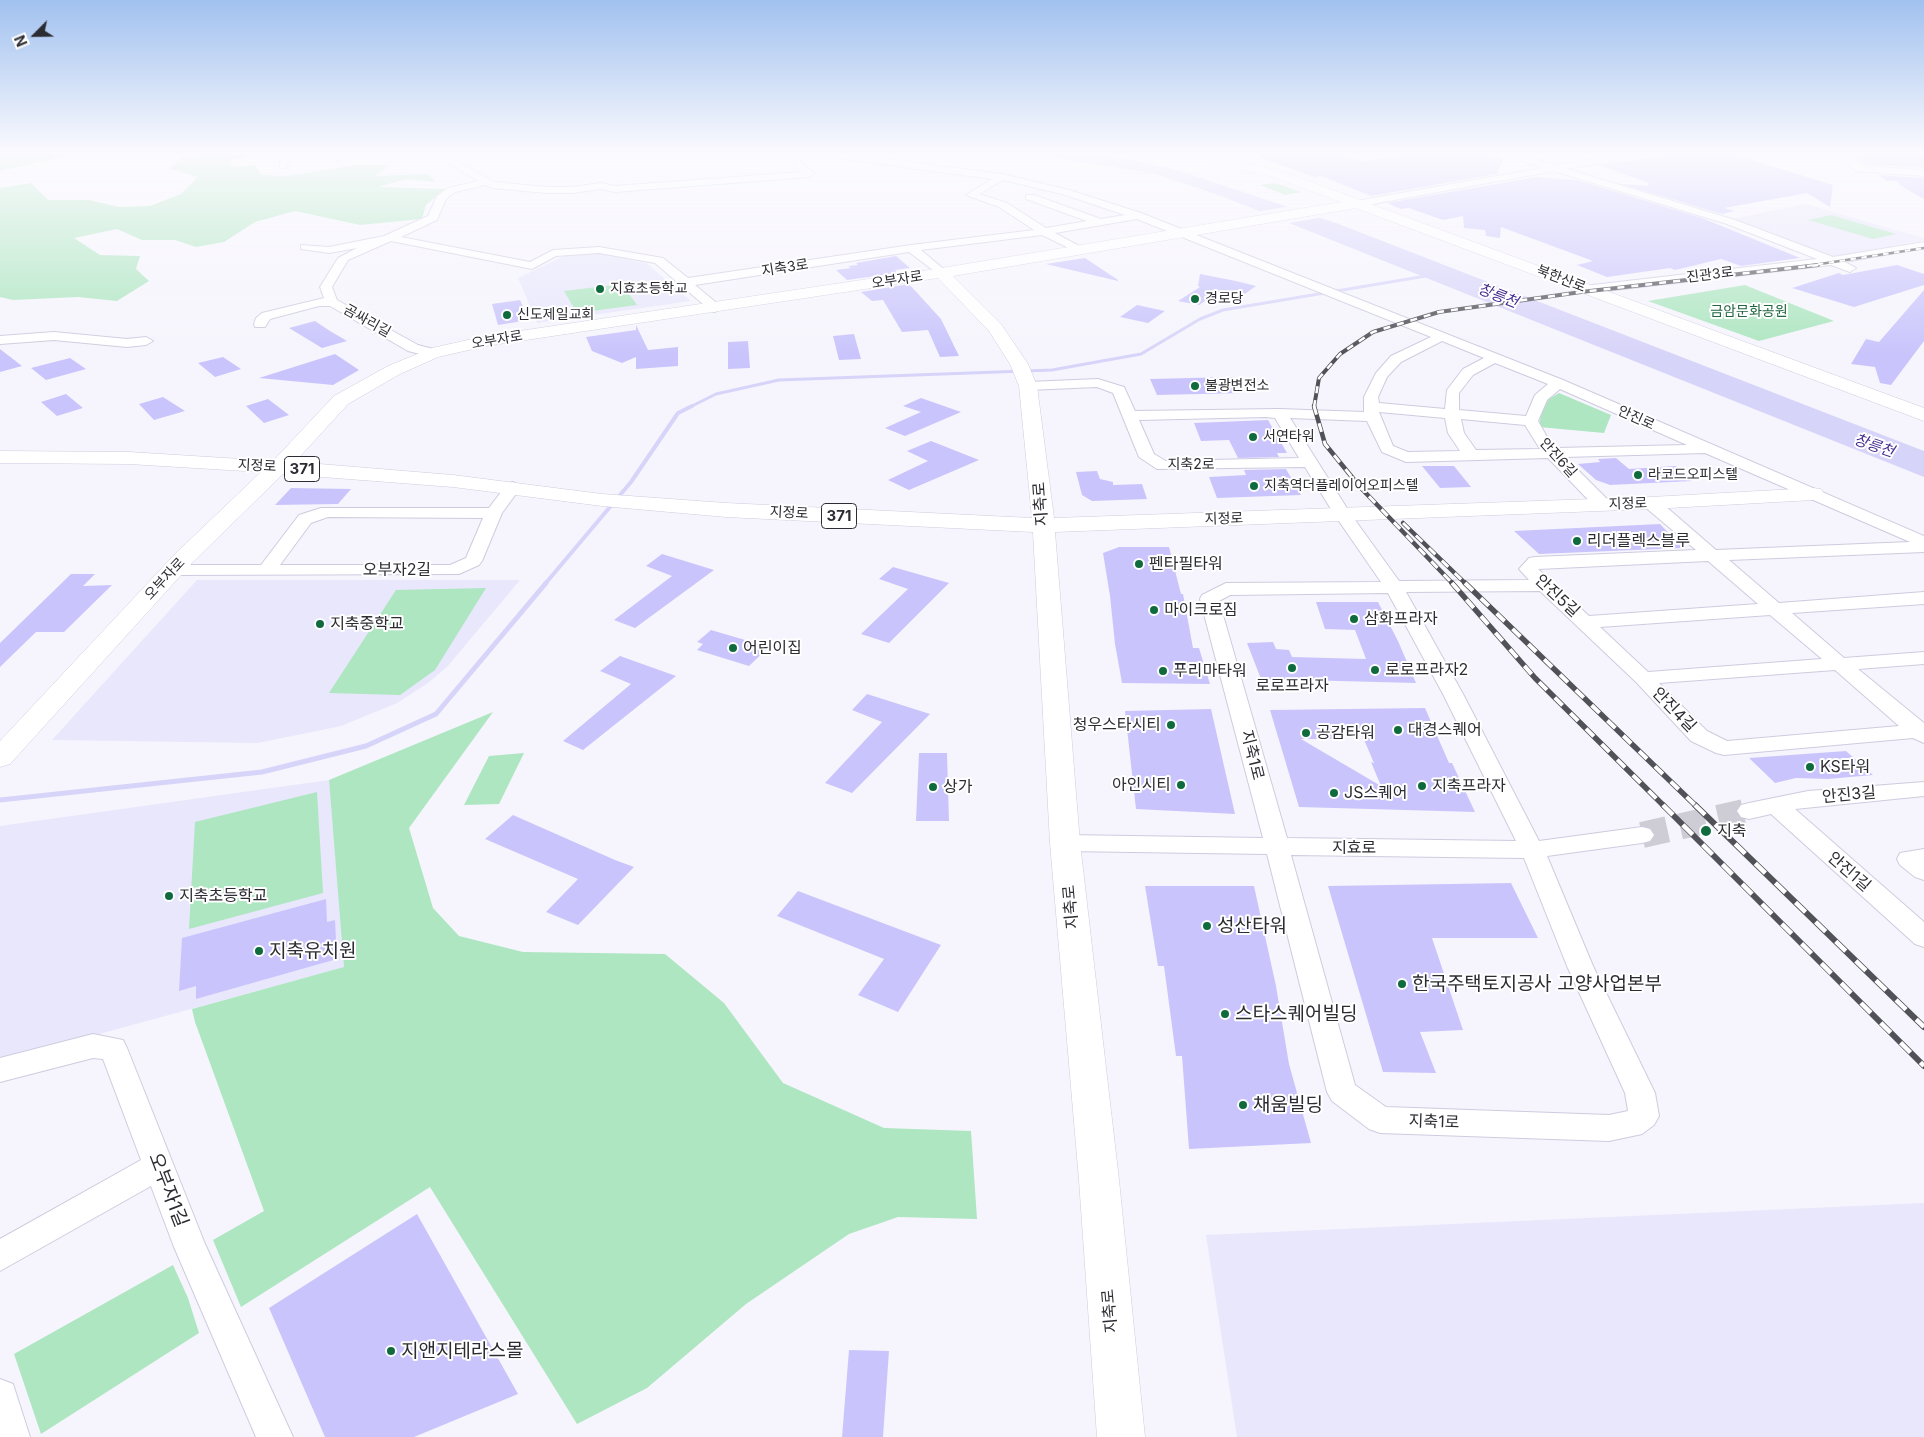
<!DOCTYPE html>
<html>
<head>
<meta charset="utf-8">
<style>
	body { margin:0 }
	#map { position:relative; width:1924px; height:1437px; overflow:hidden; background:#f6f5fd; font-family:Inter,sans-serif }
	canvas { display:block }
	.north { position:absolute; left:10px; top:10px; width:50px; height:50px; -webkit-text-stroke:4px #fff; paint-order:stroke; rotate:247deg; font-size:14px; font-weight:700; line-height:20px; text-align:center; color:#2c2c33 }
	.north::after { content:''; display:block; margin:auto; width:18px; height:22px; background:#2c2c33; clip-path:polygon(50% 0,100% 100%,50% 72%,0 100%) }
</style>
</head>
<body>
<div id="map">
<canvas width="1924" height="1437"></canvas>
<div class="north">N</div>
</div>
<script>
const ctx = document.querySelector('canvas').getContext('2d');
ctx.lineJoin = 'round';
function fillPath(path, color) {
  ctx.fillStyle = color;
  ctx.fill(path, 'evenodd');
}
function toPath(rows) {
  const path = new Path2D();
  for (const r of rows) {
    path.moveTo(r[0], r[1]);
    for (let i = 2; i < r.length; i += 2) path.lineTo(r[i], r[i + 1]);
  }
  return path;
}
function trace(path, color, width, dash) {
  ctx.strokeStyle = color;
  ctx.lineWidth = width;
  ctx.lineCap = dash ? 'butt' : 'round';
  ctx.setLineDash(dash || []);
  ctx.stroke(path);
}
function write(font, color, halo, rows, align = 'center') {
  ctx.font = font + ' Inter,"Noto Sans KR",sans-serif';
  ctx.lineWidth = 4;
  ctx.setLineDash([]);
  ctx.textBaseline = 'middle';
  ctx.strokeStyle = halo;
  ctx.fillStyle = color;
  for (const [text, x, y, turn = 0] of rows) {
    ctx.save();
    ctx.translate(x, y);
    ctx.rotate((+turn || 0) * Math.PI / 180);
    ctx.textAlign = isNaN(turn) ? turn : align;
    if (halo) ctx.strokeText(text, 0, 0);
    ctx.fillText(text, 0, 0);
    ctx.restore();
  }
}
fillPath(toPath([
	[1806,204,1924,238,1924,240,1835,257,1731,219],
	[596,253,646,263,691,301,537,323,518,278,564,256],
	[197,580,520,580,447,667,428,683,397,703,341,726,258,743,52,740],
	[329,780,345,967,0,1061,0,826],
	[1924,1203,1924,1437,1237,1437,1206,1235]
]), '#e8e7fc');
fillPath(toPath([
	[0,154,74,154,0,171],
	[253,154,232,160,229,167,255,165,262,175,286,176,357,165,390,165,374,176,428,174,436,182,406,179,378,187,445,189,426,205,422,219,360,225,295,211,255,222,224,242,196,247,175,240,142,240,117,229,74,238,100,255,140,256,136,269,149,281,117,301,78,297,13,300,0,297,0,188,31,183,48,200,89,200,119,207,150,206,181,194,198,177,169,169,183,157],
	[1275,183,1301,192,1285,195,1260,185],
	[1831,215,1896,234,1873,239,1808,220],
	[622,284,637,305,577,313,564,291],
	[1745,285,1834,321,1759,341,1648,301],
	[1559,393,1611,415,1604,433,1539,427,1541,414,1549,399],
	[486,588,435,670,400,695,329,693,396,590],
	[493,712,409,828,433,908,459,936,523,952,665,954,724,1003,783,1083,884,1128,971,1131,977,1219,898,1217,849,1234,746,1304,647,1388,577,1424,430,1187,241,1307,213,1240,264,1211,195,1022,192,1009,344,967,329,780],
	[524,753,499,804,464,805,489,756],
	[317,792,323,893,189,929,195,822],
	[173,1265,188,1298,199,1333,41,1434,14,1354]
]), '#ade6c0');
fillPath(toPath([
	[1032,154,1090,154,1139,161,1186,173,1336,223,1924,451,1924,477,1224,197,1156,174]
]), '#d7d4f9');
fillPath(toPath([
	[1292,206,1324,217,1284,224,1254,212]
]), '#f6f5fd');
trace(toPath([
	[690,407,716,394,779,380,1052,370,1141,354,1200,319,1223,310,1426,276]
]), '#d7d4f9', 3);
trace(toPath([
	[545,584,631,482,678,413,692,406]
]), '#d7d4f9', 4);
trace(toPath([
	[0,800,262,772,366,746,436,714,546,583]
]), '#d7d4f9', 5);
fillPath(toPath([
	[1260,154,1335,154,1364,161,1412,154,1484,154,1503,159,1497,174,1371,196,1321,176,1314,177,1259,157],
	[1678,154,1733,154,1833,185,1830,207,1807,193,1724,208,1735,211,1722,214,1621,184,1648,186,1649,183,1598,165],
	[1851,154,1924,154,1924,168,1865,164],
	[1878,175,1924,178,1924,199,1901,186,1897,181,1887,181],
	[1536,177,1577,180,1702,218,1800,258,1741,266,1721,259,1675,270,1670,268,1607,277,1577,265,1593,261,1501,227,1500,238,1486,236,1485,230,1464,228,1463,216,1443,220,1409,208,1401,209,1387,203],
	[896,256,910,268,895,270,897,273,847,280,836,270,851,268,848,266,858,265,856,263],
	[1085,258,1118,280,1118,281,1046,264],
	[1897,265,1924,274,1924,285,1854,307,1792,288,1839,273,1843,275],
	[1200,274,1236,281,1256,286,1242,296,1220,291,1199,305,1178,301,1200,287,1198,286],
	[909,284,941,319,959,356,940,357,928,330,902,332,883,300,872,301,861,292],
	[1924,290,1924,341,1891,385,1880,383,1875,367,1851,364,1866,339,1879,342],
	[520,300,529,320,498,325,492,304],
	[1137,305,1165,311,1148,323,1120,317],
	[315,321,330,331,347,341,322,348,289,328],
	[636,325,648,350,678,347,678,366,636,369,636,357,622,363,592,351,586,337,636,330],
	[854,334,861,359,839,360,833,336],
	[748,341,750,368,728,369,728,342],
	[0,349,22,366,0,372],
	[335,354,359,370,333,385,259,378],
	[223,357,241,369,215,377,198,363],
	[70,358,86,369,46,380,31,368],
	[1232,377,1242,393,1157,395,1150,379],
	[66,394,83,408,57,416,41,402],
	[163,397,185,411,154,420,139,404],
	[921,398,961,412,905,436,885,428,921,412,903,406],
	[268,399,289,415,264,423,246,406],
	[1268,420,1287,453,1277,453,1279,457,1238,458,1229,440,1201,441,1194,423],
	[931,441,979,460,909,490,888,480,928,461,907,451],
	[1616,458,1629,469,1676,466,1692,481,1610,485,1596,480,1578,464,1600,462,1598,459],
	[1422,466,1454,466,1471,487,1440,488],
	[1286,469,1301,495,1217,498,1209,477,1246,475,1244,470],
	[1097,471,1100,479,1113,482,1113,485,1142,484,1147,499,1092,501,1082,495,1076,472],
	[291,488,351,489,338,504,275,505],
	[1660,524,1683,548,1539,554,1514,531],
	[1119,547,1169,547,1181,594,1183,594,1193,648,1199,648,1210,684,1122,683,1115,644,1110,596,1103,553],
	[662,554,714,570,635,628,614,620,672,576,646,566],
	[893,567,949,583,889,643,861,634,908,589,879,579],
	[71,574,95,574,83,586,112,585,64,632,36,632,0,667,0,643],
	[1316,602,1378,602,1398,641,1416,683,1261,679,1247,643,1273,642,1276,649,1289,650,1292,657,1366,659,1355,630,1325,629],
	[711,630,769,647,749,666,697,650,703,644,697,642],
	[620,656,676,676,583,750,563,741,631,684,600,671],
	[867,694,930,714,852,793,825,783,882,722,852,710],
	[1425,708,1449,763,1452,763,1475,812,1299,807,1270,710],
	[1332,728,1359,728,1374,763,1371,762,1381,786,1301,739,1335,739],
	[1211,709,1235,814,1136,809,1125,711],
	[1846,751,1873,775,1828,779,1796,778,1775,783,1749,758],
	[919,753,947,753,949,821,916,821],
	[513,815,615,860,634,867,578,925,546,912,578,879,485,839],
	[1511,883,1538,938,1432,938,1463,1030,1420,1032,1436,1073,1383,1072,1328,886],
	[1145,886,1254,886,1276,986,1289,1064,1311,1143,1189,1149,1182,1056,1176,1056,1164,966,1158,966],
	[798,891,941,945,898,1012,858,995,884,959,777,916],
	[326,899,327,922,335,920,337,959,196,999,196,986,179,991,182,938],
	[417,1214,518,1394,414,1437,325,1437,269,1308],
	[849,1350,889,1351,883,1437,842,1437]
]), '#c9c5fc');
trace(toPath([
	[1642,835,1749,811]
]), '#cecdd5', 26, [26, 13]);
const minor = toPath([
	[287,154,304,154,289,159,286,168,280,168,280,157,287,154],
	[315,154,334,155,360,154,334,161,315,154],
	[434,154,444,154,494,182,546,187,572,187,601,183,615,186,801,172,789,160,776,154,795,156,812,172,814,174,809,177,615,192,601,189,572,193,546,193,492,188,485,185,455,192,446,199,437,220,401,237,530,262,553,250,599,247,663,258,688,278,911,245,1034,230,999,207,966,195,992,179,828,157,824,154,847,154,1002,174,1069,190,1141,213,1563,380,1924,536,1924,552,1729,560,1779,603,1924,592,1924,604,1792,613,1844,658,1924,652,1924,664,1858,669,1924,723,1924,743,1913,738,1724,755,1716,753,1691,741,1636,682,1540,591,1406,592,1463,694,1539,841,1642,827,1650,829,1654,835,1650,841,1642,843,1547,856,1593,966,1655,1093,1659,1116,1654,1125,1642,1134,1609,1141,1380,1133,1369,1129,1332,1101,1327,1092,1267,854,1065,851,1057,849,1053,843,1057,837,1065,835,1263,838,1200,599,1202,595,1226,583,1381,582,1334,514,1305,467,1157,469,1139,457,1113,393,1097,387,1028,390,1021,386,1028,382,1098,379,1124,387,1135,411,1279,409,1364,412,1364,397,1376,373,1391,356,1431,337,1137,219,1055,233,1081,247,1083,249,1077,252,1042,235,921,250,946,271,948,273,942,277,909,252,695,285,719,305,721,308,715,312,711,311,655,263,599,253,556,256,532,269,391,241,348,260,332,287,337,300,418,345,437,350,439,353,437,356,432,357,408,351,330,306,319,306,270,319,265,327,255,327,254,324,256,318,262,313,324,298,320,287,338,258,357,248,329,253,301,249,301,245,329,247,384,236,428,216,437,196,448,188,478,181,434,154],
	[1003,180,1062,194,1125,215,1101,219,1034,195,1026,195,1026,199,1087,221,1046,228,1007,203,979,194,1003,180],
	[1442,341,1484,358,1463,369,1447,390,1445,409,1379,403,1378,397,1387,377,1401,362,1442,341],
	[1495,363,1548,384,1535,395,1526,416,1459,410,1459,393,1473,375,1495,363],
	[1560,389,1687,445,1556,448,1547,437,1538,421,1547,400,1560,389],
	[1379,412,1445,418,1448,433,1460,451,1408,452,1393,446,1379,412],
	[1266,417,1275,418,1299,458,1166,461,1154,454,1139,420,1266,417],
	[1290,418,1367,421,1382,452,1406,462,1548,458,1597,509,1603,510,1609,509,1611,505,1609,501,1565,457,1705,453,1910,542,1716,550,1657,499,1651,498,1645,499,1643,503,1645,507,1696,550,1535,557,1529,558,1519,569,1529,580,1399,581,1350,513,1290,418],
	[1461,419,1525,425,1540,449,1476,450,1464,433,1461,419],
	[1708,561,1758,604,1589,616,1538,569,1708,561],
	[1388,593,1443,694,1516,841,1287,838,1219,601,1230,595,1388,593],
	[1770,615,1822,659,1648,672,1600,627,1770,615],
	[1835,670,1899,726,1727,741,1707,731,1659,683,1835,670],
	[1291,855,1524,858,1567,966,1625,1093,1628,1111,1609,1115,1386,1107,1355,1085,1291,855],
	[1503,154,1516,154,1555,165,1620,154,1638,154,1634,157,1567,169,1735,220,1833,257,1924,242,1924,248,1845,262,1856,268,1850,272,1831,265,1588,293,1584,292,1582,289,1584,286,1817,259,1727,224,1554,171,1356,207,1351,204,1356,201,1542,168,1503,154],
	[1837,154,1847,154,1862,166,1924,170,1924,176,1856,171,1837,154],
	[54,332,127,339,146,337,153,341,146,345,127,347,54,340,0,344,0,336,54,332],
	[513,482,521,487,502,513,482,561,479,565,459,574,173,575,167,574,164,570,167,566,173,565,261,565,299,515,321,508,489,508,507,484,513,482],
	[328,517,483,518,466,558,450,565,280,565,311,523,328,517],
	[1924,782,1924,796,1795,809,1924,922,1924,947,1915,944,1771,814,1749,819,1741,817,1737,811,1741,805,1749,803,1808,791,1924,782],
	[1924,849,1924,880,1915,877,1900,865,1897,859,1900,853,1924,849],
	[93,1034,123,1040,127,1048,205,1244,293,1437,256,1437,174,1247,151,1186,0,1271,0,1239,141,1160,103,1059,93,1058,0,1082,0,1058,93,1034],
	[0,1379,13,1384,30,1437,0,1437,0,1379]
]);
const major = toPath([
	[1188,154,1208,154,1281,171,1924,408,1924,421,1356,208,953,276,1001,324,1028,364,1037,386,1054,518,1651,497,1813,488,1821,489,1824,494,1821,499,1813,500,1651,509,1055,532,1080,843,1119,1180,1145,1437,1097,1437,1079,1180,1050,843,1033,532,726,517,602,506,453,487,283,474,192,563,10,764,0,767,0,741,176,553,261,472,129,464,0,463,0,451,129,452,273,461,334,396,388,366,432,348,486,336,942,268,1341,202,1273,177,1190,157,1188,154],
	[938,278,989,331,1010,364,1019,386,1032,518,726,503,602,494,453,475,295,462,348,404,400,374,438,357,486,346,938,278]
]);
trace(minor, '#cdccdf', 2);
trace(major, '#cdccdf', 1);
fillPath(minor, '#fff');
fillPath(major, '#fff');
const railFar4 = toPath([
	[1807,266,1924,248]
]);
const railFar3 = toPath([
	[1314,407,1319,378,1340,354,1373,332,1439,312,1581,292,1818,265]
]);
const railFar2 = toPath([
	[1314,406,1325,444,1360,487,1453,584],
	[1403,523,1466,584]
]);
const railFar1 = toPath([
	[1452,583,1535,678,1664,806],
	[1465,583,1696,806]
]);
const rail = toPath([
	[1663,805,1924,1066],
	[1695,805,1924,1027]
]);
trace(railFar4, '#515158', 2.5);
trace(railFar3, '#515158', 4);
trace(railFar2, '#515158', 4.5);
trace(railFar1, '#515158', 5.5);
trace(rail, '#515158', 6);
trace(railFar4, '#fff', 2, [5.5]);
trace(railFar3, '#fff', 2.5, [7]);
trace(railFar2, '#fff', 3, [9]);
trace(railFar1, '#fff', 4, [11]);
trace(rail, '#fff', 4.5, [14]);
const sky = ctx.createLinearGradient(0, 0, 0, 355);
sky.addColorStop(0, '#a1c1ef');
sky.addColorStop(0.43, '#fbfafe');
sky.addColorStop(1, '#fbfafe00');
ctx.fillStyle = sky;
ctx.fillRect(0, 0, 1924, 355);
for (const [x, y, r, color] of [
	[600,289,5,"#0f6a3d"],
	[1195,299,5,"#0f6a3d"],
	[507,315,5,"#0f6a3d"],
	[1195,386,5,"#0f6a3d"],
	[1253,437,5,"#0f6a3d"],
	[1638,475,5,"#0f6a3d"],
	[1254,486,5,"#0f6a3d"],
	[1577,541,5,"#0f6a3d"],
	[1139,564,5,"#0f6a3d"],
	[1154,610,5,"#0f6a3d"],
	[1354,619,5,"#0f6a3d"],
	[320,624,5,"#0f6a3d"],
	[733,648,5,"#0f6a3d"],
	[1292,668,5,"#0f6a3d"],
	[1375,670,5,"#0f6a3d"],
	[1163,671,5,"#0f6a3d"],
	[1171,725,5,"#0f6a3d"],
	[1398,730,5,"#0f6a3d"],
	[1306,733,5,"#0f6a3d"],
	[1810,767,5,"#0f6a3d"],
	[1181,785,5,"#0f6a3d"],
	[1422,786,5,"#0f6a3d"],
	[933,787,5,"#0f6a3d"],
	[1334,793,5,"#0f6a3d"],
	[1706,831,6,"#0f6a3d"],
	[169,896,5,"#0f6a3d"],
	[1207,926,5,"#0f6a3d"],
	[259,951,5,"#0f6a3d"],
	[1402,984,5,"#0f6a3d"],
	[1225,1014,5,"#0f6a3d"],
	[1243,1105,5,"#0f6a3d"],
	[391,1351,5,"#0f6a3d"]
]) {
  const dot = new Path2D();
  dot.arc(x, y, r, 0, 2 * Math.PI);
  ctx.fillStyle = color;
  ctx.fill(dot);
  trace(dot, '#fff', 2);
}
write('14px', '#2c2c33', '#fff', [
	["지축3로",785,268,-9],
	["진관3로",1710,275,-7],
	["북한산로",1561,279,21],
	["오부자로",897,280,-9],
	["곰싸리길",367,321,29],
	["오부자로",497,340,-10],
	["안진로",1636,418,24],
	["안진6길",1558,458,48],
	["지축2로",1191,465],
	["지정로",257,466,3],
	["지정로",1628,504,-2],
	["지정로",789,513,3],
	["지정로",1224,519,-2],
	["오부자로",165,579,-47]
]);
write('14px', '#2c2c33', '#fff', [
	["지효초등학교",610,289],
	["경로당",1205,299],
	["신도제일교회",517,315],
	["불광변전소",1205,386],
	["서연타워",1263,437],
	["라코드오피스텔",1648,475],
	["지축역더플레이어오피스텔",1264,486]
], 'left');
write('14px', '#216640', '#fff', [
	["금암문화공원",1749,312]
]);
write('italic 15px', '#462d91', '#fff', [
	["창릉천",1498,296,21],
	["창릉천",1874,446,19]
]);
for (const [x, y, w] of [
	[302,469,35],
	[839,516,35]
]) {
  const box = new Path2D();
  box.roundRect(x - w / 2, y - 12.5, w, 25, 4);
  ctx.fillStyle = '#fff';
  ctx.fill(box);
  trace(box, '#2c2c33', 1);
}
write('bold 15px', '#2c2c33', null, [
	["371",302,469],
	["371",839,516]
]);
write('16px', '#2c2c33', '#fff', [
	["지축로",1041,504,-94],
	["오부자2길",397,570],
	["안진5길",1557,596,43],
	["안진4길",1674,710,46],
	["지축1로",1252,755,76],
	["안진3길",1849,795,-5],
	["지효로",1354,848],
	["안진1길",1849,872,41],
	["지축로",1071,907,-95],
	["지축1로",1434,1122,2],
	["지축로",1110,1311,-95]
]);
write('16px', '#2c2c33', '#fff', [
	["리더플렉스블루",1587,541],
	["펜타필타워",1149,564],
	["마이크로짐",1164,610],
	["삼화프라자",1364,619],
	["지축중학교",330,624],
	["어린이집",743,648],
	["로로프라자2",1385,670],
	["푸리마타워",1173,671],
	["로로프라자",1292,686,"center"],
	["청우스타시티",1161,725,"right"],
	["대경스퀘어",1408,730],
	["공감타워",1316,733],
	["KS타워",1820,767],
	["아인시티",1171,785,"right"],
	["지축프라자",1432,786],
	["상가",943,787],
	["JS스퀘어",1344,793],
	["지축",1717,831],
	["지축초등학교",179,896]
], 'left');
write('19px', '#2c2c33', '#fff', [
	["성산타워",1217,926],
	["지축유치원",269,951],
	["한국주택토지공사 고양사업본부",1412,984],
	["스타스퀘어빌딩",1235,1014],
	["채움빌딩",1253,1105],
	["지앤지테라스몰",401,1351]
], 'left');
write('19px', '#2c2c33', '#fff', [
	["오부자1길",168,1190,69]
]);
</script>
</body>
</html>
